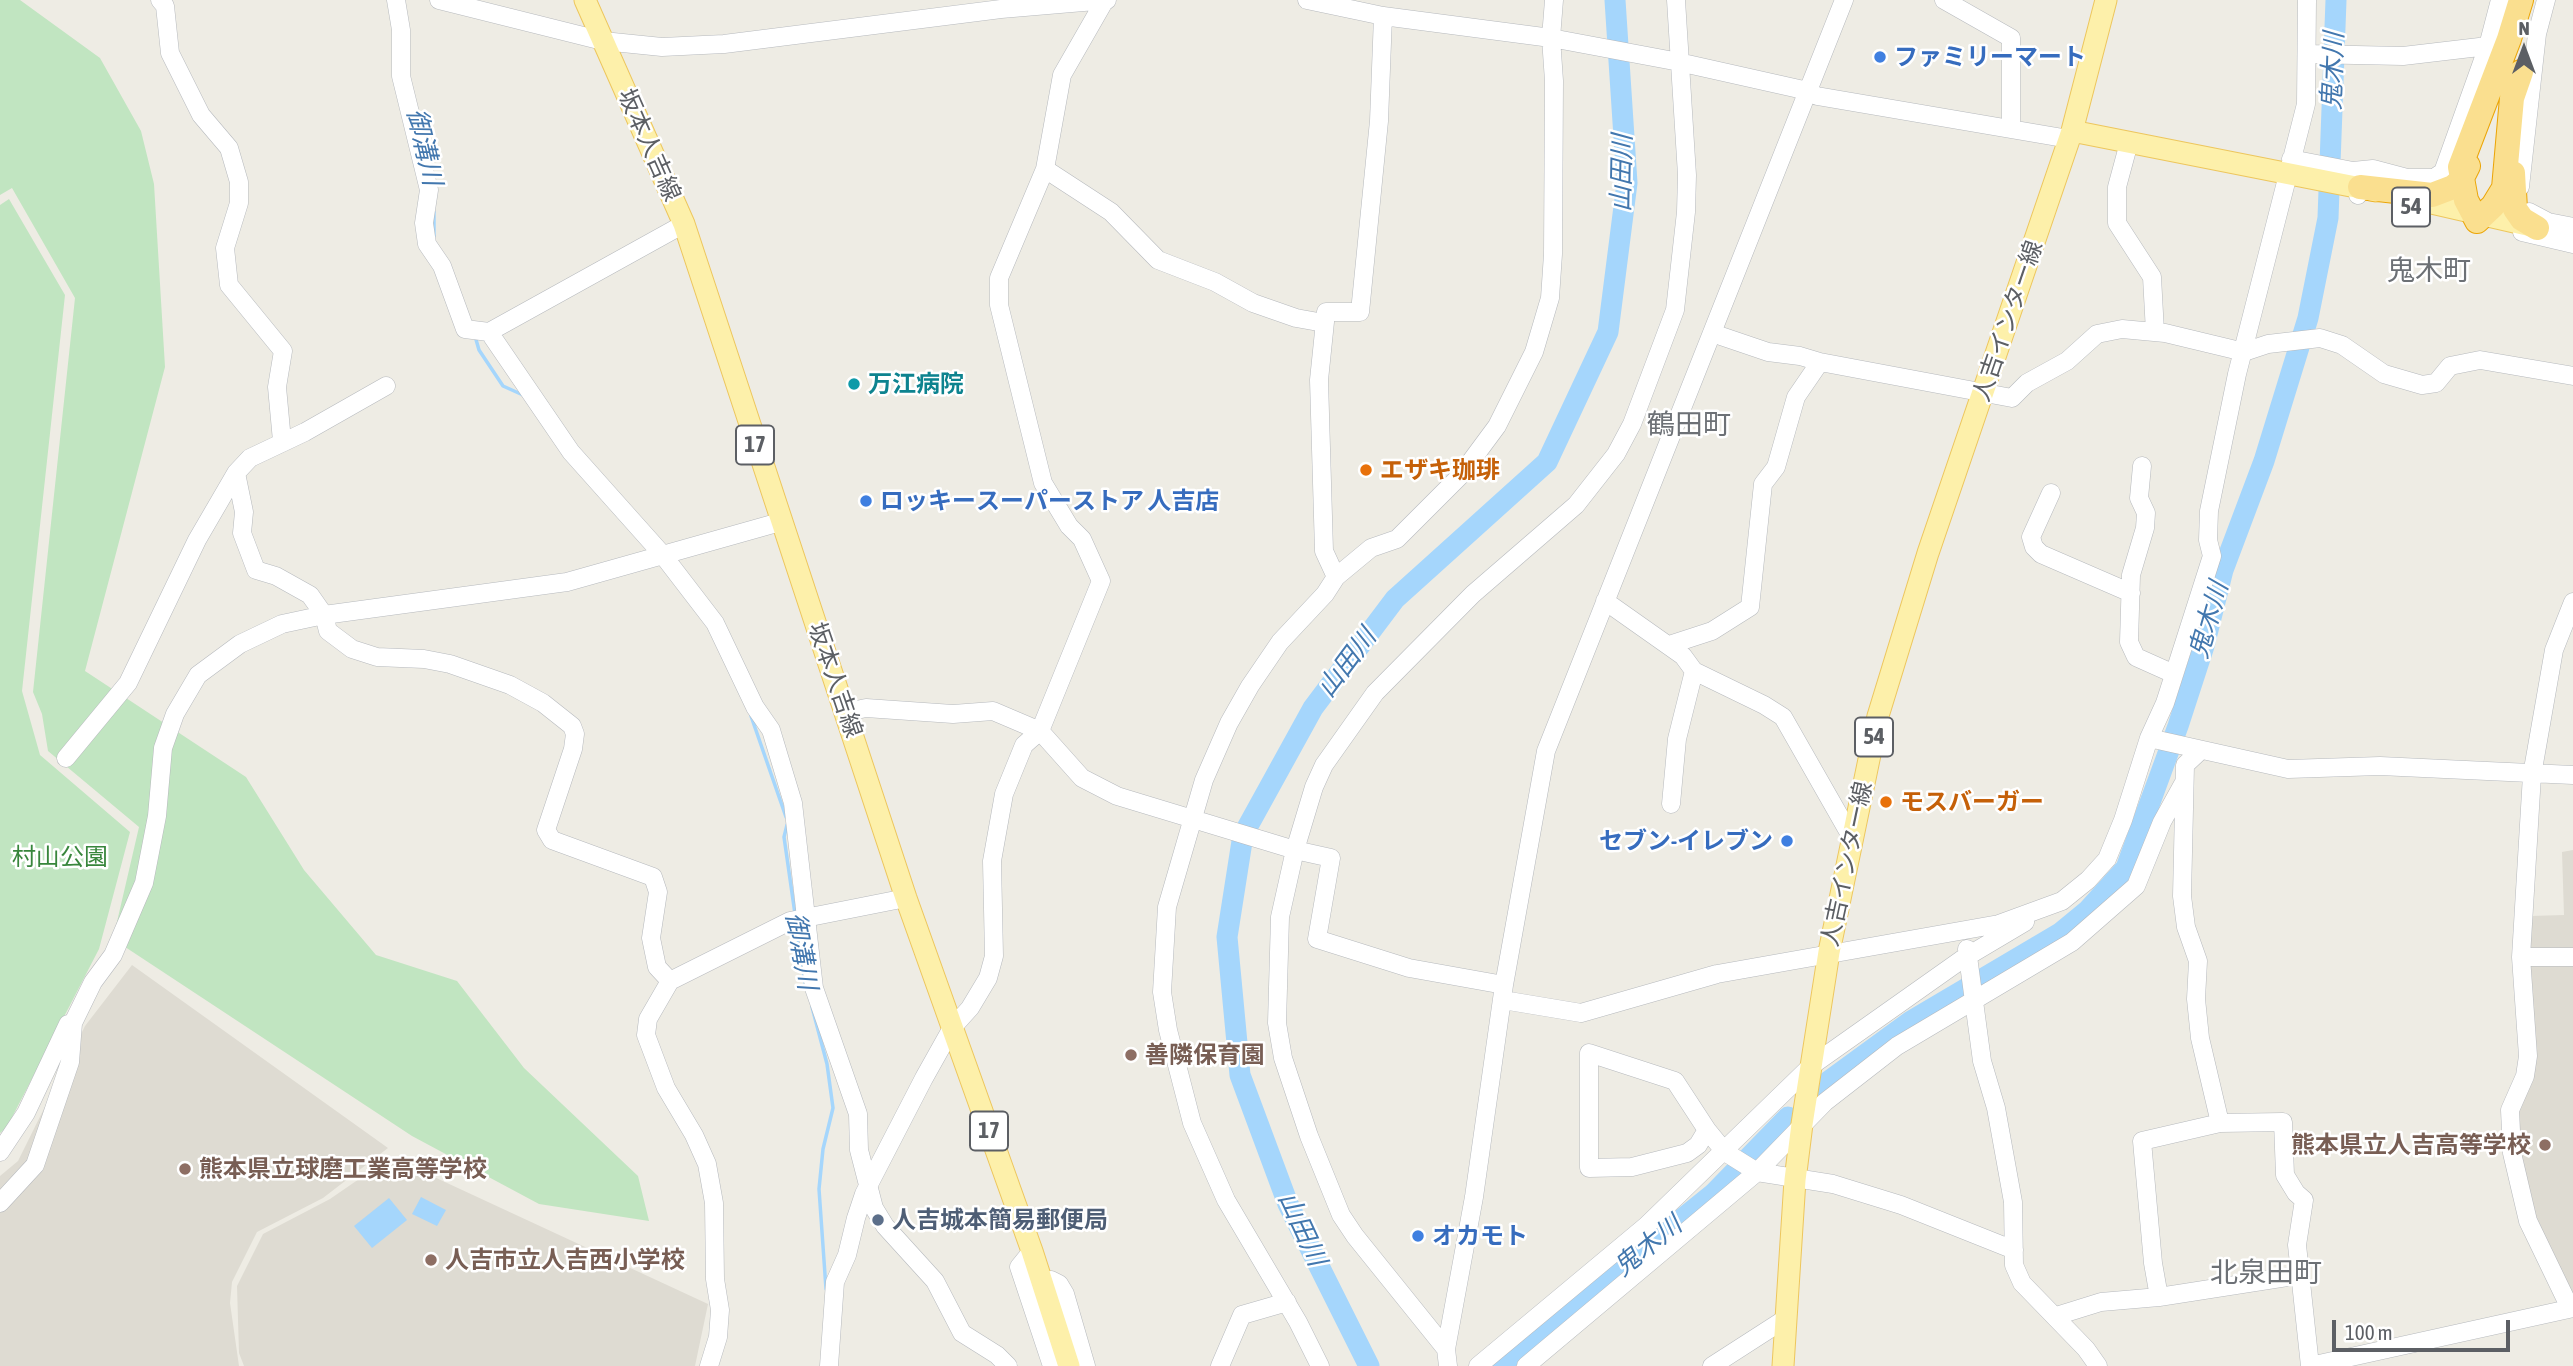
<!DOCTYPE html>
<html>
<head>
<meta charset="utf-8">
<style>
	body { margin:0 }
	#map { position:relative; width:2573px; height:1366px; overflow:hidden; background:#eeece4; font-family:"Asap Condensed",sans-serif }
	canvas { display:block }
	.north { position:absolute; left:2489px; top:14px; width:70px; height:70px; -webkit-text-stroke:5px #fff; paint-order:stroke; rotate:0deg; font-size:19px; font-weight:700; line-height:28px; text-align:center; color:#5c5f64 }
	.north::after { content:''; display:block; margin:auto; width:24px; height:32px; background:#5c5f64; clip-path:polygon(50% 0,100% 100%,50% 72%,0 100%) }
	.scale { position:absolute; left:2332px; top:1320px; width:178px; height:32px; box-sizing:border-box; border:4px solid #5c5f64; border-top:0; padding-left:9px; font-size:21px; line-height:24px; white-space:nowrap; color:#5c5f64; -webkit-text-stroke:5px #fff; paint-order:stroke }
</style>
</head>
<body>
<div id="map">
<canvas width="2573" height="1366"></canvas>
<div class="north">N</div>
<div class="scale">100 m</div>
</div>
<script>
const ctx = document.querySelector('canvas').getContext('2d');
ctx.lineJoin = 'round';
function fillPath(path, color) {
  ctx.fillStyle = color;
  ctx.fill(path, 'evenodd');
}
function toPath(rows) {
  const path = new Path2D();
  for (const r of rows) {
    path.moveTo(r[0], r[1]);
    for (let i = 2; i < r.length; i += 2) path.lineTo(r[i], r[i + 1]);
  }
  return path;
}
function trace(path, color, width, dash) {
  ctx.strokeStyle = color;
  ctx.lineWidth = width;
  ctx.lineCap = dash ? 'butt' : 'round';
  ctx.setLineDash(dash || []);
  ctx.stroke(path);
}
function write(font, color, halo, rows, align = 'center') {
  ctx.font = font + ' "Asap Condensed","Noto Sans JP",sans-serif';
  ctx.lineWidth = 5;
  ctx.setLineDash([]);
  ctx.textBaseline = 'middle';
  ctx.strokeStyle = halo;
  ctx.fillStyle = color;
  for (const [text, x, y, turn = 0] of rows) {
    ctx.save();
    ctx.translate(x, y);
    ctx.rotate((+turn || 0) * Math.PI / 180);
    ctx.textAlign = isNaN(turn) ? turn : align;
    if (halo) ctx.strokeText(text, 0, 0);
    ctx.fillText(text, 0, 0);
    ctx.restore();
  }
}
fillPath(toPath([
	[2573,850,2573,952,2528,952,2530,916,2564,915,2562,852],
	[2524,960,2573,960,2573,1295,2534,1222,2514,1115,2524,1095],
	[132,965,388,1148,323,1198,257,1232,232,1282,230,1303,239,1366,0,1366,0,1176,18,1161,85,1026],
	[391,1157,708,1304,695,1366,244,1366,239,1353,237,1286,263,1234,330,1199]
]), '#dedbd2');
fillPath(toPath([
	[0,0,20,0,100,58,141,131,154,184,165,367,85,671,246,777,304,870,376,955,457,981,524,1068,638,1176,649,1221,539,1204,412,1136,113,939,139,827,48,751,42,714,33,692,75,298,12,188,0,195],
	[9,199,65,295,22,691,40,755,130,832,99,949,7,1127,0,1133,0,205]
]), '#c1e5c1');
fillPath(toPath([
	[421,1197,446,1210,437,1226,412,1214],
	[389,1198,407,1220,372,1248,354,1226]
]), '#a5d6fc');
trace(toPath([
	[434,212,434,236],
	[475,336,479,350,503,386,523,395],
	[751,716,786,817],
	[787,825,784,837,795,914],
	[796,925,805,983],
	[812,1007,827,1064,833,1108,823,1149,819,1189,826,1289]
]), '#a5d6fc', 3.5);
trace(toPath([
	[1822,1086,1911,1021,2060,933,2088,910,2126,868,2178,726,2204,646,2223,570,2264,461,2308,318,2328,218,2336,0],
	[1369,1366,1288,1204,1240,1075,1227,937,1243,835,1313,708,1395,599,1547,462,1608,332,1627,183,1615,0],
	[1499,1366,1713,1194,1788,1117]
]), '#a5d6fc', 21);
const minor = toPath([
	[160,0,165,6,170,53,201,115,229,148,239,182,239,203,225,248,229,285,283,351,277,387,282,441],
	[396,0,401,30,401,76,429,190,424,223,427,244,442,266,465,329,489,332,684,224],
	[439,0,603,41,662,47,724,44,1001,9,1107,0],
	[1307,0,1383,16,1551,38,1674,61,1808,91,1817,96,2069,139],
	[1944,0,2011,38,2011,122],
	[2307,54,2403,56,2488,46],
	[2127,150,2117,187,2117,223,2152,277,2155,332],
	[2291,159,2353,171],
	[1045,169,1111,212,1158,260,1215,282,1253,303,1296,318,1324,323],
	[2520,187,2537,34,2546,0],
	[2358,195,2360,187,2353,171,2373,169,2407,178,2434,178,2443,172,2488,46,2500,0],
	[2529,212,2548,222,2573,227],
	[2522,232,2573,244],
	[489,332,571,452,662,554,715,623,755,707,771,730,793,803,814,988,858,1114,859,1150,874,1208,885,1226,935,1281,962,1333,997,1355,1008,1366],
	[1712,333,1768,352,1800,356,1820,362,2012,398,2027,383,2067,361,2097,334,2122,329,2165,333,2244,352,2268,344,2320,338,2342,345,2384,374,2422,385,2436,383,2450,366,2480,360,2573,376],
	[2142,466,2139,498,2146,513,2145,528,2131,575,2129,642,2136,657,2174,674],
	[236,473,244,512,242,533,256,570,276,576,310,595,324,615,328,631,352,649,377,657,424,659,450,664,510,685,543,703,572,726,575,734,573,749,546,830,552,840,653,877,658,892,651,938,657,967,670,981],
	[2051,493,2031,537,2034,547,2041,554,2131,593],
	[1336,577,1324,551,1319,380,1326,312,1360,312,1379,121,1383,16],
	[1605,601,1683,656,1694,671,1764,705,1783,717,1852,838],
	[1669,645,1712,631,1750,607,1763,484,1776,467,1796,397,1820,362],
	[847,712,866,708,953,714,993,711,1040,731,1082,778,1117,796,1295,850,1331,858,1317,939,1409,968,1504,985],
	[2149,738,2288,769,2380,766,2573,775],
	[2201,750,2185,765,2182,896,2186,927,2198,961,2196,999,2200,1038,2220,1123],
	[66,758,128,683,197,540,236,473,250,458,305,432,386,386],
	[1671,804,1677,739,1694,671],
	[1967,949,1982,1061,1996,1108,2013,1202,2014,1265,2022,1283,2086,1349,2098,1366],
	[2521,957,2573,957],
	[1503,1000,1581,1013,1717,974,1999,924,2062,901,2088,880,2107,859,2123,820,2149,738,2165,703,2212,556,2208,540,2209,511,2237,374,2306,104,2307,0],
	[1707,1130,1675,1081,1589,1053,1589,1168,1632,1167,1687,1153,1698,1145,1707,1130,1725,1152,1757,1172,1833,1184,1901,1205,2014,1250],
	[0,1152,26,1113,68,1024,73,1023,93,982,113,955,144,883,157,816,163,748,175,714,198,675,240,644,282,624,324,615,567,582,780,522],
	[0,1203,35,1165,70,1062,73,1023],
	[1032,1251,1019,1267,1052,1366],
	[1042,1282,1051,1280,1059,1284,1065,1294,1086,1366],
	[2159,1297,2300,1275],
	[2570,1308,2528,1221,2512,1153,2510,1110,2525,1076,2528,1056,2521,957,2532,775,2554,650,2573,602],
	[2056,1316,2101,1302,2159,1297,2153,1263,2142,1141,2220,1123,2283,1122,2285,1175,2296,1193,2304,1200,2297,1245,2310,1366],
	[1446,1349,1355,1236,1341,1215,1309,1136,1283,1058,1277,1023,1280,917,1295,850,1314,787,1324,765,1375,693,1473,594,1576,505,1616,454,1632,424,1675,310,1686,212,1687,175,1676,0],
	[709,1366,718,1337,720,1310,715,1279,714,1203,707,1164,694,1135,666,1088,646,1035,648,1019,670,981,790,921,906,898],
	[829,1366,835,1282,847,1255,856,1218,864,1194,924,1078,952,1028,970,1008,988,978,994,956,992,861,1004,794,1024,745,1040,731,1101,581,1082,539,1069,526,1043,483,999,305,999,278,1045,169,1062,75,1105,0],
	[1220,1366,1242,1315,1287,1302],
	[1320,1366,1298,1322,1226,1200,1192,1123,1168,1030,1162,992,1167,907,1204,780,1229,723,1250,686,1280,642,1325,594,1336,577,1371,548,1397,539,1460,476,1497,426,1534,352,1550,298,1553,254,1554,81,1551,38,1554,0],
	[1448,1366,1446,1349,1474,1197,1504,985,1546,751,1844,0],
	[1478,1366,1646,1226,1811,1066,1961,960,2025,922],
	[1526,1366,1757,1172,1825,1102,1897,1046,2072,942,2136,886,2162,822,2183,784],
	[1712,1366,1785,1319],
	[2310,1366,2573,1308]
]);
const major = toPath([
	[585,0,684,224,906,898,1032,1251,1069,1366],
	[2072,131,2376,191],
	[2414,199,2536,227],
	[1783,1366,1795,1180,1802,1124,1829,952,1878,716,1928,553,2072,131,2106,0]
]);
const highway = toPath([
	[2521,72,2512,98,2504,188,2493,206,2477,221,2466,200,2460,167,2509,39,2521,0],
	[2513,173,2515,209,2522,219,2537,228],
	[2360,187,2432,195,2453,187,2461,180,2468,166]
]);
trace(minor, '#b6b9bd', 19);
trace(major, '#edc65d', 23);
trace(highway, '#eba507', 26);
trace(minor, '#fff', 18);
trace(major, '#fdf0aa', 21);
trace(highway, '#fadf8f', 24);
for (const [x, y, r, color] of [
	[1880,57,7,"#3f7fe0"],
	[854,384,7,"#0f9aa8"],
	[1366,470,7,"#e8710a"],
	[866,501,7,"#3f7fe0"],
	[1886,802,7,"#e8710a"],
	[1787,841,7,"#3f7fe0"],
	[1131,1055,7,"#8d6e63"],
	[2545,1145,7,"#8d6e63"],
	[185,1169,7,"#8d6e63"],
	[878,1220,7,"#5c6f8a"],
	[1418,1236,7,"#3f7fe0"],
	[431,1260,7,"#8d6e63"]
]) {
  const dot = new Path2D();
  dot.arc(x, y, r, 0, 2 * Math.PI);
  ctx.fillStyle = color;
  ctx.fill(dot);
  trace(dot, '#fff', 2.5);
}
for (const [x, y, w] of [
	[2411,207,38],
	[755,445,38],
	[1874,737,38],
	[989,1131,38]
]) {
  const box = new Path2D();
  box.roundRect(x - w / 2, y - 19.5, w, 39, 5);
  ctx.fillStyle = '#fff';
  ctx.fill(box);
  trace(box, '#5c5f64', 2);
}
write('bold 23px', '#5c5f64', null, [
	["54",2411,207],
	["17",755,445],
	["54",1874,737],
	["17",989,1131]
]);
write('bold 24px', '#366cbe', '#fff', [
	["ファミリーマート",1894,57],
	["ロッキースーパーストア 人吉店",880,501],
	["セブン-イレブン",1773,841,"right"],
	["オカモト",1432,1236]
], 'left');
write('24px', '#5c5f64', '#fff', [
	["坂本人吉線",649,145,66],
	["人吉インター線",2008,321,-71],
	["坂本人吉線",835,680,71],
	["人吉インター線",1847,864,-78]
]);
write('bold 24px', '#0d838f', '#fff', [
	["万江病院",868,384]
], 'left');
write('bold 24px', '#c56008', '#fff', [
	["エザキ珈琲",1380,470],
	["モスバーガー",1900,802]
], 'left');
write('24px', '#38863c', '#fff', [
	["村山公園",60,857]
]);
write('bold 24px', '#785e54', '#fff', [
	["善隣保育園",1145,1055],
	["熊本県立人吉高等学校",2531,1145,"right"],
	["熊本県立球磨工業高等学校",199,1169],
	["人吉市立人吉西小学校",445,1260]
], 'left');
write('bold 24px', '#4e5e75', '#fff', [
	["人吉城本簡易郵便局",892,1220]
], 'left');
write('italic 26px', '#4277ae', '#fff', [
	["鬼木川",2333,71,-88],
	["御溝川",424,147,77],
	["山田川",1622,173,-89],
	["鬼木川",2209,620,-74],
	["山田川",1347,663,-53],
	["御溝川",801,951,80],
	["山田川",1302,1229,65],
	["鬼木川",1648,1246,-39]
]);
write('28px', '#6d7176', '#fff', [
	["鬼木町",2429,271],
	["鶴田町",1689,425],
	["北泉田町",2266,1273]
]);
</script>
</body>
</html>
